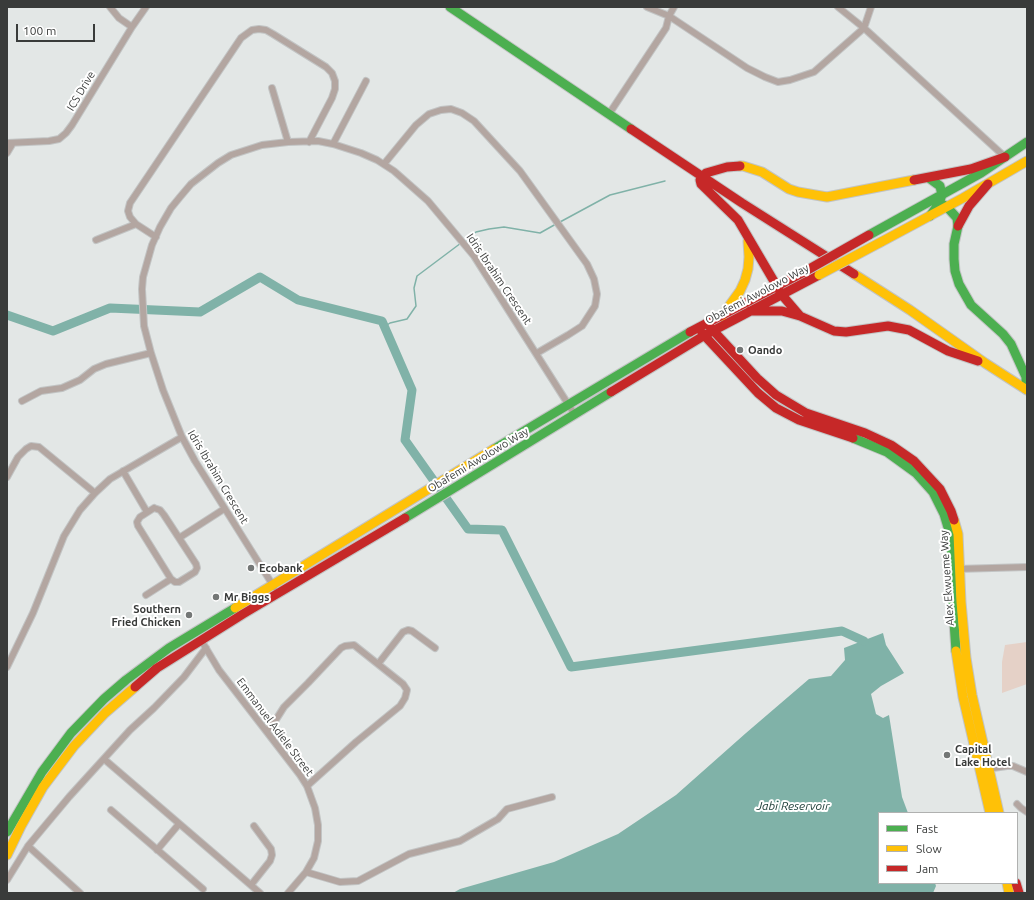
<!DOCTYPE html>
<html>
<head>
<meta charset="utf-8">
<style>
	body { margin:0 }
	#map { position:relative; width:1034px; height:900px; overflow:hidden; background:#e3e7e6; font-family:Ubuntu,sans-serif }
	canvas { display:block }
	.frame { position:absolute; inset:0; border:8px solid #393b3a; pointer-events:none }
	.legend { position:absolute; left:878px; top:812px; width:140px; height:72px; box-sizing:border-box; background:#fff; border:1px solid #b0b1b0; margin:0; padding:5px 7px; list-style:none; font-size:12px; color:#393b3a }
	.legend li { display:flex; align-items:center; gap:8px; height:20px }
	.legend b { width:20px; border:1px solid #b0b1b0 }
	.scale { position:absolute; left:16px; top:24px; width:79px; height:18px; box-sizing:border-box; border:2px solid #393b3a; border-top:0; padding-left:5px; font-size:12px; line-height:14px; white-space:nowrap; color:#393b3a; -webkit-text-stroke:3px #fff; paint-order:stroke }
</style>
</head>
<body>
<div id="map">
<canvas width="1034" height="900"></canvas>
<div class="frame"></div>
<ul class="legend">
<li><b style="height:5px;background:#4caf50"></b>Fast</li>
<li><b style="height:5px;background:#ffc107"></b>Slow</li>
<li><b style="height:5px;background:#c62828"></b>Jam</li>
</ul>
<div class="scale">100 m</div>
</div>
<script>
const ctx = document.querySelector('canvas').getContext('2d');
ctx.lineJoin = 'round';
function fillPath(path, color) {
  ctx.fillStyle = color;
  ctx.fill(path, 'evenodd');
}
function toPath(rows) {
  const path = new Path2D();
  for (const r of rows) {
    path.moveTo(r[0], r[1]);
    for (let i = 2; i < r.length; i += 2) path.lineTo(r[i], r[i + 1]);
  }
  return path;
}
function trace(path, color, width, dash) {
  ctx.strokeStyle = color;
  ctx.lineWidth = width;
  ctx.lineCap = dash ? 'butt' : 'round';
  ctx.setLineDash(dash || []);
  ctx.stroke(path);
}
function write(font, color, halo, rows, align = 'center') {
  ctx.font = font + ' Ubuntu,sans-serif';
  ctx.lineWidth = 4;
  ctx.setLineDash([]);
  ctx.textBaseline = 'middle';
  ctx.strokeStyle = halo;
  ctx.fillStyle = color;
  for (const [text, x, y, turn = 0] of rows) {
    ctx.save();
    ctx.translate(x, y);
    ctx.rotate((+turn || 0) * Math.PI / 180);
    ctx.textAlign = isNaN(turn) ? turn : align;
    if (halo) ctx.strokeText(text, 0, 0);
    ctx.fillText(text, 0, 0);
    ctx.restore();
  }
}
fillPath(toPath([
	[1027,642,1027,684,1002,693,1002,662,1005,645]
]), '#e5d1c7');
fillPath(toPath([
	[883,633,886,645,904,673,881,686,871,694,876,714,883,718,889,715,902,797,908,813,879,813,879,883,935,883,936,886,933,893,453,893,460,889,554,862,618,834,676,795,746,733,809,679,831,676,845,660,844,648]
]), '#80b2a8');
trace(toPath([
	[560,222,610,195,665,181],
	[465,241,476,232,489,229,504,227,540,233,556,224],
	[384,327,390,323,407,319,416,306,414,288,417,276,461,243]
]), '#80b2a8', 1.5);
trace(toPath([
	[7,315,53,331,110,308,200,312,260,277,298,300,382,321,412,390,405,440,468,529,502,530,571,667,842,631,864,641]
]), '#80b2a8', 9);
const street = toPath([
	[110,7,119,18,132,27],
	[647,7,669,16,747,68,765,77,778,82,790,80,814,72,864,28,871,7],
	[838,7,864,28,1005,157],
	[272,88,288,142],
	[609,114,666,28,669,16,674,7],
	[7,143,49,141,59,139,66,133,72,125,132,27,146,7],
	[333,144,366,81],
	[7,153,13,143],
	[384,164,416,125,429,114,441,110,451,109,462,113,474,121,520,171,587,264,594,279,597,294,595,306,582,326,568,335,537,353],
	[156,237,136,224,130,217,128,211,130,203,241,38,252,30,259,29,266,30,273,34,326,67,332,73,335,81,335,89,332,98,309,142],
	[96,240,136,224],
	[22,401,41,391,62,388,80,380,94,369,106,364,151,353],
	[123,471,147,512],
	[7,477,18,457,26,449,31,446,39,447,95,493],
	[154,508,160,510,164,515,196,564,197,568,195,572,179,582,175,582,171,579,138,526,137,522,140,517,154,508],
	[179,538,224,509],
	[957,569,1027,567],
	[274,587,195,461,182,437,163,390,151,353,144,326,142,289,143,277,152,245,160,227,171,208,180,197,191,184,218,163,231,155,262,145,288,142,318,141,333,144,361,153,377,160,394,171,428,201,474,256,575,415],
	[146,595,171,579],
	[204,645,219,670,300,775,307,786,315,808,318,825,318,841,314,858,306,872,288,893],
	[378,664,403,632,408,630,412,631,435,648],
	[7,667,33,613,64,536,80,510,95,493,110,479,182,437],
	[267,731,277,718,284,707,308,683,341,648,345,646,354,645,403,684,407,690,405,698,400,706,356,742,307,786],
	[104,759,260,893],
	[986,769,1007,766,1013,766,1027,772],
	[1017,804,1021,808,1027,812],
	[111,810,203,889],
	[28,846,80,893],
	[157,850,179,824],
	[306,872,340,882,358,881,409,854,460,841,498,819,507,809,552,797],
	[7,880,28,846,69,797,130,730,154,708,184,677,206,648],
	[251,885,270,861,272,855,271,849,254,826]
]);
const fast = toPath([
	[450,7,631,129],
	[929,178,940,186,942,195,938,205,930,216],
	[934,199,947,207,957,218,958,226,954,244,954,259,955,271,959,284,971,305,1003,334,1011,344,1026,377,1026,389],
	[869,235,981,173,1027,142],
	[853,438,887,452,916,473,933,492,944,514,950,534,952,560,952,593,956,651],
	[494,449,690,332],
	[405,518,611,392],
	[7,832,42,772,71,733,104,699,126,680,169,648,235,608]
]);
const slow = toPath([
	[740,166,743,166,762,172,789,189,798,192,827,197,914,180],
	[881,242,963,198,1027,161],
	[854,274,910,310,985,363,1027,390],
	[722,316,740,291,745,280,748,269,749,257,748,241],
	[954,520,958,534,961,602,966,658,972,695,999,813],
	[235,608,494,449],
	[956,651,963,697,990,813],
	[7,855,21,826,43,787,74,746,105,713,135,687],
	[1007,883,1009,893]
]);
const jam = toPath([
	[631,129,742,203,854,274],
	[740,166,727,167,706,173,700,180,701,184,738,220,782,295,800,316],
	[914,180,971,169,1005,157],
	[958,226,969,206,988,184],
	[750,311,782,311,800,316,834,331,846,332,888,326,909,330,948,351,978,361],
	[710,327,757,378,776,395,806,413,865,433,891,445,914,461,940,489,951,511,954,520],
	[690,332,804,272],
	[702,333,758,393,776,408,799,420,853,438],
	[611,392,705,335,819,275],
	[135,687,157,668,243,614,405,518],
	[1016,883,1019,893]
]);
trace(street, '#c2c4c4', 8);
trace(fast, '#c2c4c4', 11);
trace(slow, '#c2c4c4', 11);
trace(jam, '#c2c4c4', 11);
trace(street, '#b3a6a1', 6);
trace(fast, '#4caf50', 9);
trace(slow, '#ffc107', 9);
trace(jam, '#c62828', 9);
const slowBridge = toPath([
	[819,275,881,242]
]);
const jamBridge = toPath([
	[804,272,869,235]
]);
trace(slowBridge, '#c2c4c4', 11, []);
trace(jamBridge, '#c2c4c4', 11, []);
trace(slowBridge, '#ffc107', 9);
trace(jamBridge, '#c62828', 9);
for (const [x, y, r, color] of [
	[740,350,4,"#747776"],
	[251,568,4,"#747776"],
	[216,597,4,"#747776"],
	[189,615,4,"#747776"],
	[947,755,4,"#747776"]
]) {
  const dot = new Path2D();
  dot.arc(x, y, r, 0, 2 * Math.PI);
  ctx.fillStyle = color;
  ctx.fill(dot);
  trace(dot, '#fff', 1.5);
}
write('11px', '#393b3a', '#fff', [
	["ICS Drive",81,91,-59],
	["Idris Ibrahim Crescent",499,279,56],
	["Obafemi Awolowo Way",757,294,-28],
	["Obafemi Awolowo Way",478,460,-31],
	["Idris Ibrahim Crescent",218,477,59],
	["Alex Ekwueme Way",947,578,-94],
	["Emmanuel Adiele Street",275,727,53]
]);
write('bold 11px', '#393b3a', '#fff', [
	["Oando",748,350],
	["Ecobank",259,568],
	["Mr Biggs",224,597],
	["Southern",181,609,"right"],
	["Fried Chicken",181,622,"right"],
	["Capital",955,749],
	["Lake Hotel",955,762]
], 'left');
write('italic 12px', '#173933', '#fff', [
	["Jabi Reservoir",793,806]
]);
</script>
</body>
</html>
